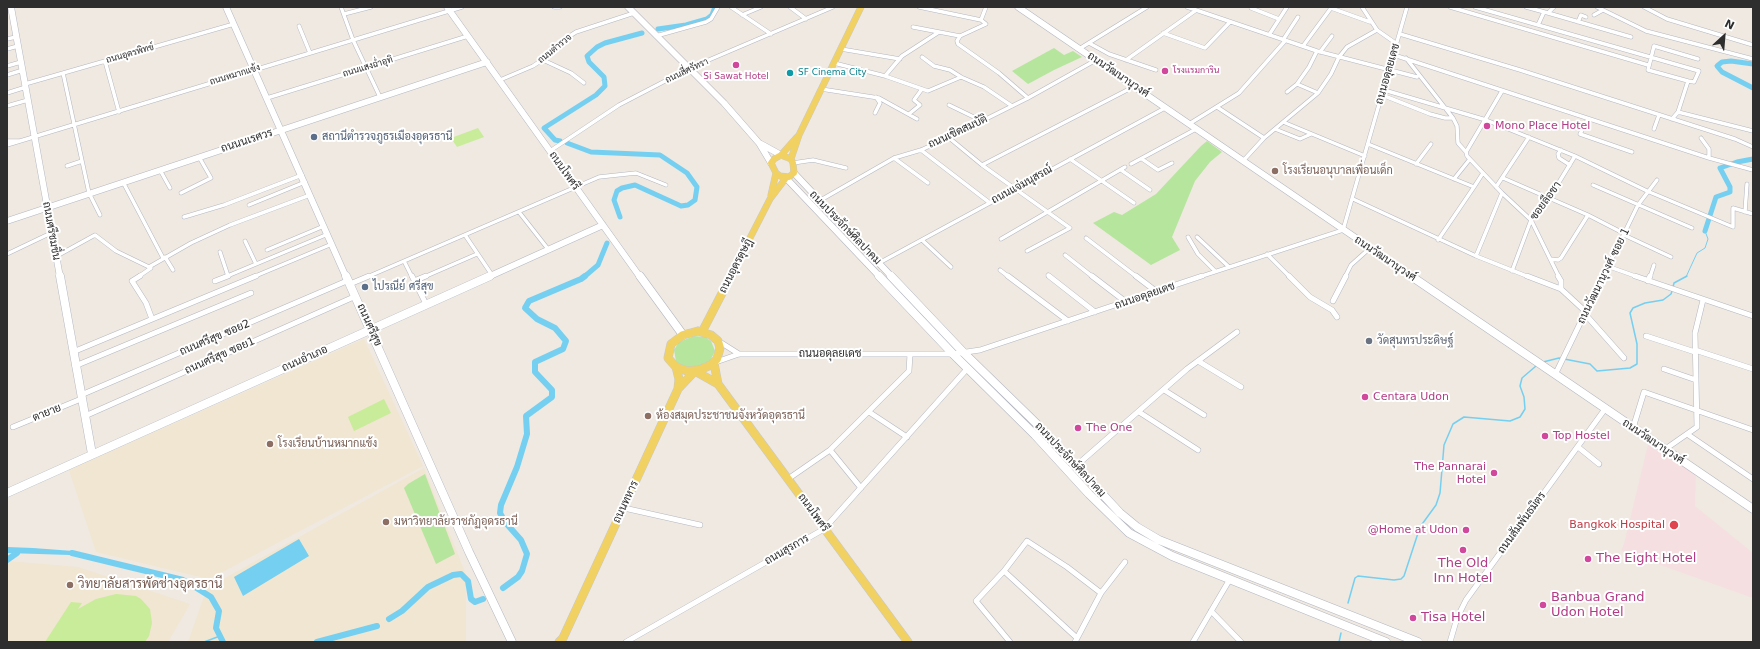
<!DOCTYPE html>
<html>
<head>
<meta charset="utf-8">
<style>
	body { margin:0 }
	#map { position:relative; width:1760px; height:649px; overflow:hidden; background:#efe9e1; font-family:"DejaVu Sans",sans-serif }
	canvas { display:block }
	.frame { position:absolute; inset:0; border:8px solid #2e2e2e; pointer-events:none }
	.north { position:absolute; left:1704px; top:16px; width:40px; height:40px; -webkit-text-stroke:3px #fff; paint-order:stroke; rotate:26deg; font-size:11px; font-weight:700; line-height:16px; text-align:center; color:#2e2e2e }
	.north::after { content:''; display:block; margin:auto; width:14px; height:18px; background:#2e2e2e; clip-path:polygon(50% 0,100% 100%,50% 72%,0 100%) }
</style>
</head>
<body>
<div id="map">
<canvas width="1760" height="649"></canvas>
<div class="frame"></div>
<div class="north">N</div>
</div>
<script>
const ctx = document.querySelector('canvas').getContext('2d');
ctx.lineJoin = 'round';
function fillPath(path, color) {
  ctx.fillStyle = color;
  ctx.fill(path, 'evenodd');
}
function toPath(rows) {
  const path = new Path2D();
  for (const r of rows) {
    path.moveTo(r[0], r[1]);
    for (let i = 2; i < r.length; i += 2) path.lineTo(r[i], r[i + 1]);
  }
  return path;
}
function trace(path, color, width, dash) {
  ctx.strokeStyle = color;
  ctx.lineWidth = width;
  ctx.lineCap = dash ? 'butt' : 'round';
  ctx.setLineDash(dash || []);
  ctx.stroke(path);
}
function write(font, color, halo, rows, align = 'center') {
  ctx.font = font + ' "DejaVu Sans",Sarabun,sans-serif';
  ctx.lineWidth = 4;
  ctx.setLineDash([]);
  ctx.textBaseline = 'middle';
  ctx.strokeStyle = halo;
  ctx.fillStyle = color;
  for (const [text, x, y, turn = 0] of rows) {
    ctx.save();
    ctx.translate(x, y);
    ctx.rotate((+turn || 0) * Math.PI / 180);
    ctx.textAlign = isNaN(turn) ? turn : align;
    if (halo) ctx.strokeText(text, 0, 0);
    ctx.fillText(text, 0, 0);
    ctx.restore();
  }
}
fillPath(toPath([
	[364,339,423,466,209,579,96,552,69,470],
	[424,468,466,575,466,642,188,642,207,588],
	[7,561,78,567,190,604,168,642,7,642]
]), '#f0e6d1');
fillPath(toPath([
	[1649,441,1696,474,1695,506,1753,553,1753,598,1621,551,1624,544]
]), '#f5dfe0');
fillPath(toPath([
	[1054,48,1064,55,1073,51,1082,57,1054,70,1028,84,1012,71],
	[1207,141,1222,152,1210,162,1195,181,1172,237,1180,250,1151,265,1093,223,1114,212,1122,215,1156,194,1201,146],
	[694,336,705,337,711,341,715,351,710,361,697,367,689,368,679,364,676,361,674,350,679,342],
	[425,474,455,554,436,564,404,488,408,484]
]), '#b6e59e');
fillPath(toPath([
	[478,128,484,137,457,147,451,138],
	[384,399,391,413,354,431,348,417],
	[116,594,136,596,141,599,150,609,152,623,149,636,145,642,45,642,71,602,82,603,78,609,96,599]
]), '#c9ec9a');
fillPath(toPath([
	[299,539,309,556,243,596,234,577],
	[7,547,33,548,73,551,70,555,7,553]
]), '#75cff0');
trace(toPath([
	[1686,277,1697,253,1705,248,1708,239,1705,231]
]), '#75cff0', 1);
trace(toPath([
	[1673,287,1674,283,1687,276],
	[1543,362,1559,358,1590,364,1597,371,1630,368,1637,364,1637,344,1630,313,1633,308,1645,303,1663,300,1671,294,1672,291],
	[1348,603,1355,578,1358,576,1394,580,1401,579,1404,576,1420,527,1436,505,1440,493,1444,445,1453,424,1464,417,1510,421,1520,417,1525,409,1524,397,1520,386,1522,378,1536,366],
	[204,642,220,636],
	[1339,642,1341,633]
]), '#75cff0', 1.5);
trace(toPath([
	[658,29,686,25,707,19,712,15,715,7],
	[1753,64,1731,61,1722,62,1717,66,1722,72,1753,88],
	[560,141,555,140,544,128,596,95,605,86,604,77,589,62,587,56,597,47,605,43,642,33],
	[567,143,591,152,660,155,687,173,697,187,695,200,688,205,681,206,635,185,622,188,617,191,614,200,620,217],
	[1705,231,1716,197,1730,192,1730,187,1720,168,1737,162,1753,159],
	[584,277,598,265,607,243]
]), '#75cff0', 5);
trace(toPath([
	[72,553,183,580,195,587,211,597,219,611,216,628,223,642],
	[7,560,17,553],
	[503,588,518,577,522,571,527,554,521,540,505,522,500,513,501,505,517,467,527,434,526,416,552,397,552,390,535,372,535,362,563,349,566,341,555,328,537,319,525,308,529,301,581,279,585,276],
	[389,619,402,611,428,587,453,575,461,574,468,581,471,599,475,602,483,599],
	[317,642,377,626]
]), '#75cff0', 6);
const streetFar1 = toPath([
	[341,7,353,40,380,97],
	[554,7,560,7],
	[731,7,771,34],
	[790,7,806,19],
	[919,7,981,20,986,7],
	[1187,7,1317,51,1417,77],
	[1253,7,1251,8,1279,19],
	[1362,7,1377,30,1397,44],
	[1450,7,1648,65],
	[1475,7,1699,71,1694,82,1688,81,1678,112,1672,119],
	[1526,7,1548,13,1554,7],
	[1597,7,1646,31,1753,59],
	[1644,7,1667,19,1753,45],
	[1548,13,1631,37],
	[344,14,371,7],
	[742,15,761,7],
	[1594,15,1603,10],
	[981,20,986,24,960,36,957,41,958,44,999,73,1028,98],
	[1578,22,1581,15,1586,17],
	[1538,25,1544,12],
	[299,26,310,53],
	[913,27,960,36],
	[1163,33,1205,48,1230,22],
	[1400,34,1520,70,1735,139,1753,147],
	[1269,35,1287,7],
	[656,36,706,22,711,19,718,7],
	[7,39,16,37],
	[1283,40,1298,17],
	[1089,43,1109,54,1156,70],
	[1303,46,1331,8,1370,22],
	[7,49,18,46],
	[841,49,900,59],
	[1079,49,1147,7],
	[1317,51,1309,67,1297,84,1318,93],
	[1320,52,1332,36],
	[1394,55,1709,158,1753,170],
	[922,57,934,66,950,70,961,77,984,87,1012,106],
	[1406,58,1453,118,1457,126,1458,143,1466,152],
	[543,60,571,73,584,83],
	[1126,60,1195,11],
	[105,61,119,112],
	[834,63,885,76,928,91,961,77],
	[7,66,21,62],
	[63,73,89,193,100,215],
	[7,75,23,70],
	[885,76,902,56,939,32],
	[500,80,533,66,545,58,565,39,576,32,634,13],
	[1688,81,1648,70,1654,46,1698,59],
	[25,84,234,24],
	[821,89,879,98,917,119],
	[1384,90,1486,120,1575,156,1647,191,1733,227,1733,208,1753,214],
	[1502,91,1466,152,1467,156,1502,193,1531,220,1559,277],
	[1287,92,1297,84],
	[7,93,26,87],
	[1382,95,1430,114,1445,118,1453,118],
	[267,98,468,36],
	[949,105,982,121],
	[7,106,28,100],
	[1217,107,1264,138],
	[1678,112,1753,131],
	[875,113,880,103,876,97],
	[909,114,920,105,914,100,922,89],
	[1588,119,1580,134,1632,152],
	[1283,122,1365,156],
	[1189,124,1239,93,1285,41],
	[1275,129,1300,139,1311,134],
	[1654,129,1659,115],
	[948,137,982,165,1070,228,1027,251],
	[1701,138,1709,149,1709,158],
	[7,141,19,141],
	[1368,144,1474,187,1483,173],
	[7,145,462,7],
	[921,150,990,203],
	[1561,150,1558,154,1559,158,1570,165],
	[550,151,619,105,690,68,833,7],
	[894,158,928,183],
	[1070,159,1134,203],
	[1142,159,1158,170,1172,163],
	[1243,161,1264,138,1318,93,1331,74,1339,57,1347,47,1377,30],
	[793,163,813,160,846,168],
	[1131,164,1196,129],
	[1416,164,1431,144],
	[982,165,1135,86],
	[67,166,82,161],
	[160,170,170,188],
	[1121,170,1150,190],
	[1503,178,1588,215,1561,258,1558,260,1550,259],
	[1454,179,1470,159],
	[123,182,163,258],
	[1593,185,1692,228],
	[1496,187,1529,137],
	[181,193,211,178,199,157],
	[1353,199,1476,256,1529,277],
	[819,201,894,158,921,150,958,133,1028,98,1096,60],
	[249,205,305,182],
	[519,212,548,249],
	[1745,212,1747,184],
	[1588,215,1625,234],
	[184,217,224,205,302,175],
	[465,235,492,275],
	[1624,235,1671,257],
	[1188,237,1198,254,1215,271],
	[1197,237,1228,266],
	[1086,238,1137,277],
	[1001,239,1125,167],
	[922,240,951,267],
	[1438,240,1474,187],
	[245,241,256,264],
	[267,250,324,226],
	[220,252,228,276],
	[7,254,51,233],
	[1267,254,1290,277],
	[1065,255,1093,277],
	[1476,256,1502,193],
	[55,257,95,235,116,251,151,268,138,277],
	[165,257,173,270],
	[404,261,412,277],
	[879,263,1165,108],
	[1607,266,1638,277],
	[149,267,191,243,230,225,310,195],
	[1000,270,1009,277],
	[1512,271,1531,220,1550,197,1575,156],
	[1048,275,1050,277],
	[225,277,328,234],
	[253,277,332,244],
	[367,277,599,177,636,173,666,185],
	[424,277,477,254],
	[1199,277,1343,230,1407,7],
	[1345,277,1351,265,1370,248],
	[1603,277,1638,205,1657,180],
	[1650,277,1654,265]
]);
const street = toPath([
	[140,276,132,281,146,303,152,319],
	[412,276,426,304],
	[1008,276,1068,321],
	[1049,276,1095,312],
	[1092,276,1126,302],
	[1136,276,1157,292],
	[1289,276,1310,297,1332,310,1337,317],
	[1527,276,1561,289,1586,312],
	[1558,276,1561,281,1561,289],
	[1635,276,1753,316],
	[215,281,228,276],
	[414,281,426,276],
	[1648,281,1650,276],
	[350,284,369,276],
	[1333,301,1346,276],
	[1585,314,1624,358],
	[1646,336,1695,352],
	[720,342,739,354],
	[1695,350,1753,369],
	[73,352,256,276],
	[1198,361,1241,387],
	[716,362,739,354,953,354,980,350,1202,276],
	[75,366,251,293],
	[1664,369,1696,380],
	[1555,375,1603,276],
	[1164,390,1204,415],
	[81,395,349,280],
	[869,412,907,437],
	[1139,412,1198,450],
	[85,416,356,296],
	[13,427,81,399],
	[1633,428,1644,392,1753,430],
	[1687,434,1753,479],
	[1578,447,1599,464],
	[830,450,861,488],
	[1664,450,1697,427,1695,333,1703,300],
	[1077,465,1187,369,1237,332],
	[788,479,830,450,909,371,910,354],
	[624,508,700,525],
	[1004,571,1077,638],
	[1211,611,1241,642],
	[626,642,824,529,967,369],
	[1010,642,976,601,1004,571,1027,541,1067,567,1101,593,1125,562],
	[1075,642,1101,593],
	[1193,642,1230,579],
	[1450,642,1457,618,1466,600,1605,409]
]);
const secondaryFar1 = toPath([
	[11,7,60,277],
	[226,7,346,277],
	[447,7,640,277],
	[628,7,724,103,759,143,771,163],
	[1018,7,1413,277],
	[761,144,781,155],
	[794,173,892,277],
	[786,178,880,277],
	[7,221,487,62],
	[488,277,603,225]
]);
const secondary = toPath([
	[60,276,92,454],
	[346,276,469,552,512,642],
	[640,276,683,335],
	[879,276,953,354,1035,435,1089,494,1129,533,1172,556,1386,642],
	[891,276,964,353,1040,427,1120,513,1137,527,1159,540,1418,642],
	[1411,276,1753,509],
	[7,493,490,276]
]);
const primaryFar1 = toPath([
	[781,155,791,159,793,163,794,173,789,177,780,176,776,173,771,163,774,159,781,155],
	[781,155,797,137],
	[791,159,799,135,861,7],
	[771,195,776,173],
	[730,277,770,199,786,178]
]);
const primary = toPath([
	[698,331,711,335,718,341,720,348,717,359,711,365,699,370,687,371,676,367,668,358,671,344,683,335,698,331],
	[702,332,731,276],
	[714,363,718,384,908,642],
	[676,367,679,379,678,389],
	[559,642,563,638,678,389,695,371,718,384]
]);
trace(streetFar1, '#b4b7c1', 4.5);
trace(street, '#b4b7c1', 6);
trace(secondaryFar1, '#b4b7c1', 7);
trace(secondary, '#b4b7c1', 9);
trace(primaryFar1, '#c9c9c9', 7);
trace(primary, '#c9c9c9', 9);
trace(streetFar1, '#fff', 3.5);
trace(street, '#fff', 5);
trace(secondaryFar1, '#fff', 6);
trace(secondary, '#fff', 8);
trace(primaryFar1, '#f2d163', 6);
trace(primary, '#f2d163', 8);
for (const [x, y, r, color] of [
	[736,65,4,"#d1479c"],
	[1165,71,4,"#d1479c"],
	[790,73,4,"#0f9aa8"],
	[1487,126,4,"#d1479c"],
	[314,137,4,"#5c6f8a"],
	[1275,171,4,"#8d6e63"],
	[365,287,4,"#5c6f8a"],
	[1369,341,4,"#6b7280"],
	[1365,397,4,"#d1479c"],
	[648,416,4,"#8d6e63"],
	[1078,428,4,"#d1479c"],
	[1545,436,4,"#d1479c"],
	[270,444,4,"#8d6e63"],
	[1494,473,4,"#d1479c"],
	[386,522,4,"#8d6e63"],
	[1674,525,5,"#e0444e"],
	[1466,530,4,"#d1479c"],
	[1463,550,4,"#d1479c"],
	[1588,559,4,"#d1479c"],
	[70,585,4,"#8d6e63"],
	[1543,605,4,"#d1479c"],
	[1413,618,4,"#d1479c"]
]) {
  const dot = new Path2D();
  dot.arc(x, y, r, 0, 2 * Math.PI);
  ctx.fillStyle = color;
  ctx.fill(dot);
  trace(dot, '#fff', 1.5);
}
write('9px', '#2e2e2e', '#fff', [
	["ถนนตำรวจ",555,49,-39],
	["ถนนอุดรพิทข์",130,54,-16],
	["ถนนแสงฉ่ำอุทิ",368,67,-17],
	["ถนนสี่ศรัทรา",687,71,-25],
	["ถนนหมากแข้ง",235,75,-17]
]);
write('9px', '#b23c85', '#fff', [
	["โรงแรมการิน",1173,71],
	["Si Sawat Hotel",736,77,"center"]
], 'left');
write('9px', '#0d838f', '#fff', [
	["SF Cinema City",798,73]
], 'left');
write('11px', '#2e2e2e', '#fff', [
	["ถนนอดุลยเดช",1388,74,-74],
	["ถนนวัฒนานุวงศ์",1118,75,34],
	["ถนนเชิดสมบัติ",958,132,-25],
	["ถนนนเรศวร",247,141,-18],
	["ถนนโพศรี",564,171,55],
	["ถนนแจ่มนุสรณ์",1022,185,-29],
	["ซอยลือชา",1546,201,-54],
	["ถนนประจักษ์ศิลปาคม",845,228,46],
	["ถนนศรีชมชื่น",51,231,80],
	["ถนนวัฒนานุวงศ์",1385,259,34],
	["ถนนอุดรดุษฎี",736,266,-63],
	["ถนนวัฒนานุวงศ์ ซอย 1",1604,276,-64],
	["ถนนอดุลยเดช",1145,296,-19],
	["ถนนศรีสุข",369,325,66],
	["ถนนศรีสุข ซอย2",215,338,-23],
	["ถนนอดุลยเดช",830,354],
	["ถนนศรีสุข ซอย1",220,356,-24],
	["ถนนอำเภอ",305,359,-24],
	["ตายาย",47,413,-22],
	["ถนนวัฒนานุวงศ์",1653,442,34],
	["ถนนประจักษ์ศิลปาคม",1070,460,47],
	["ถนนทหาร",626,502,-65],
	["ถนนโพศรี",813,513,54],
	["ถนนสัมพันธมิตร",1522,523,-54],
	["ถนนสุรการ",787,550,-30]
]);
write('11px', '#b23c85', '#fff', [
	["Mono Place Hotel",1495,126],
	["Centara Udon",1373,397],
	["The One",1086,428],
	["Top Hostel",1553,436],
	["The Pannarai",1486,467,"right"],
	["Hotel",1486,480,"right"],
	["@Home at Udon",1458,530,"right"]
], 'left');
write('11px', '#4e5e75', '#fff', [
	["สถานีตำรวจภูธรเมืองอุดรธานี",322,137],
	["ไปรณีย์ ศรีสุข",373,287]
], 'left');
write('11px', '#785e54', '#fff', [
	["โรงเรียนอนุบาลเพื่อนเด็ก",1283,171],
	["ห้องสมุดประชาชนจังหวัดอุดรธานี",656,416],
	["โรงเรียนบ้านหมากแข้ง",278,444],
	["มหาวิทยาลัยราชภัฏอุดรธานี",394,522]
], 'left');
write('11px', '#5b616d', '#fff', [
	["วัดสุนทรประดิษฐ์",1377,341]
], 'left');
write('11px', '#be3a42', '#fff', [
	["Bangkok Hospital",1665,525]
], 'right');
write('13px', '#b23c85', '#fff', [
	["The Eight Hotel",1596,559],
	["The Old",1463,564,"center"],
	["Inn Hotel",1463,579,"center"],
	["Banbua Grand",1551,598],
	["Udon Hotel",1551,613],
	["Tisa Hotel",1421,618]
], 'left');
write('13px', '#785e54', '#fff', [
	["วิทยาลัยสารพัดช่างอุดรธานี",78,585]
], 'left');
</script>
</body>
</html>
